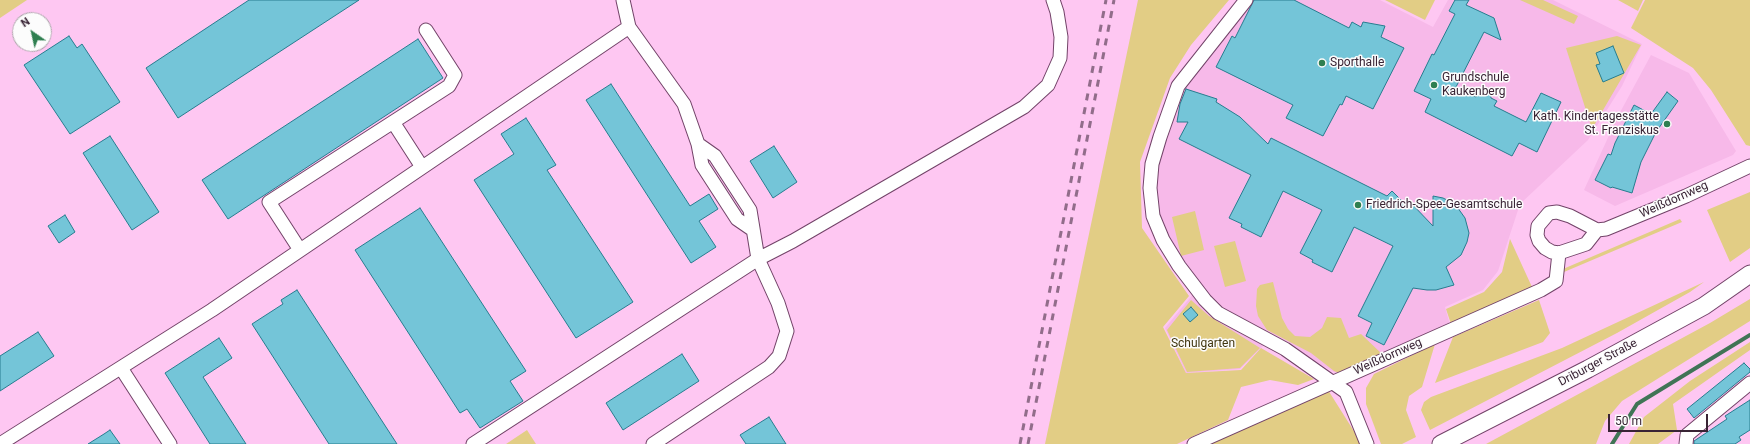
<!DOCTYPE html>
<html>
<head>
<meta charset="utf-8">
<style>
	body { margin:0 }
	#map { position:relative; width:1750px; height:444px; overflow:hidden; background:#fec7f2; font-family:Roboto,sans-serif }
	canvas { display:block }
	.north { position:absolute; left:12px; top:12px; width:40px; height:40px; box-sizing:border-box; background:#fcfcfc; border:1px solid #aea6ac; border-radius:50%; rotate:326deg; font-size:11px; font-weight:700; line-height:16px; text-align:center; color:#392435 }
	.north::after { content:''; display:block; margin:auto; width:14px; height:18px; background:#2f7f50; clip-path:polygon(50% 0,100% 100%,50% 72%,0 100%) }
	.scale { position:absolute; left:1608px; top:414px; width:100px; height:18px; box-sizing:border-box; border:2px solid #392435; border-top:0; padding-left:5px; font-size:12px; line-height:14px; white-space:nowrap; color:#392435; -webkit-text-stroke:3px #fcfcfc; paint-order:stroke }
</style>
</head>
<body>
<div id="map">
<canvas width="1750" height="444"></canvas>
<div class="north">N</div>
<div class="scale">50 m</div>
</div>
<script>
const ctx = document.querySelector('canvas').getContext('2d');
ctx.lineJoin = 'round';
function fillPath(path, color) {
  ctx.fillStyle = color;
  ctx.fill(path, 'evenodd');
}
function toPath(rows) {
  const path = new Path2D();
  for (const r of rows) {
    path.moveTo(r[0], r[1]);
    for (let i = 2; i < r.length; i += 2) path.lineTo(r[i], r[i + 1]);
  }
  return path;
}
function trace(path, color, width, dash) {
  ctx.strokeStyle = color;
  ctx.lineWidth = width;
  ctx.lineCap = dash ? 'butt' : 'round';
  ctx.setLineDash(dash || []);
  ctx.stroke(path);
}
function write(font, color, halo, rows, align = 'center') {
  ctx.font = font + ' Roboto,sans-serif';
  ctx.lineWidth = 3;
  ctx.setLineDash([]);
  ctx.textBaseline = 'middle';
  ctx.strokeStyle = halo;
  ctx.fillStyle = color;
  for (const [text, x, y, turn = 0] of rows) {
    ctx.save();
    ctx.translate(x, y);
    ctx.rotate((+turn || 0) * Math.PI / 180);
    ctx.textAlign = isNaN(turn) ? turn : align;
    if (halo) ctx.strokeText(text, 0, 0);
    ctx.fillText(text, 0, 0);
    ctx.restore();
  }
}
fillPath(toPath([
	[1248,0,1380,0,1433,27,1448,0,1553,0,1642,44,1622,86,1588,140,1520,204,1498,271,1483,290,1445,307,1450,325,1339,375,1272,337,1240,369,1186,373,1165,328,1199,287,1159,223,1156,172,1179,86],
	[1651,55,1689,73,1736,151,1733,155,1615,206,1584,190,1617,118]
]), '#f7b9e9');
fillPath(toPath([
	[0,0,27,0,0,18],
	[1138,0,1229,0,1191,45,1170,78,1140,162,1142,228,1189,296,1163,327,1186,373,1241,370,1261,348,1314,379,1298,385,1270,380,1241,387,1228,420,1177,444,1045,444],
	[1385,0,1435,0,1425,20],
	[1520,0,1543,0,1578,16,1574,24],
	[1618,0,1643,0,1638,11],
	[1645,0,1750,0,1750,146,1746,145,1711,90,1693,68,1631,28],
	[1617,36,1641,45,1592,129,1566,48],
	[1750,192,1750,248,1730,262,1707,210],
	[1195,211,1204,250,1181,256,1172,217],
	[1680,219,1682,222,1564,272,1563,269],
	[1510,239,1532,287,1451,324,1446,309,1484,292,1502,272],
	[1235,241,1246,281,1225,287,1214,246],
	[1273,282,1282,318,1288,329,1295,336,1310,337,1322,328,1327,317,1341,318,1349,338,1361,334,1382,354,1341,374,1334,371,1311,353,1267,330,1258,316,1256,306,1257,289,1260,285],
	[1704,282,1690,292,1617,333,1430,430,1421,410,1424,402,1431,397,1562,348],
	[1750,299,1750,321,1622,401,1605,421,1596,444,1486,444,1710,323],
	[1191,300,1209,316,1260,348,1240,368,1187,372,1167,330],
	[1539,300,1550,333,1543,342,1435,383,1453,337],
	[1750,342,1750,350,1673,404,1677,430,1658,444,1629,444,1644,417,1690,381],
	[1435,344,1422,387,1409,396,1406,410,1416,437,1402,444,1381,444,1366,404,1366,388,1374,374],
	[1328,390,1362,444,1204,444],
	[527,430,536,444,506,444]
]), '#e2cd85');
trace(toPath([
	[1612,444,1637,404,1750,335]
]), '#407456', 4);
const building = toPath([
	[249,0,359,0,178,118,146,68,249,0],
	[1254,0,1294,0,1349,28,1352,22,1361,27,1363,22,1385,26,1381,37,1404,48,1373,109,1346,96,1342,105,1340,104,1323,136,1286,118,1293,105,1216,67,1232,36,1235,38,1254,0],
	[1455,0,1469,0,1466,5,1494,18,1501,40,1484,32,1456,87,1476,97,1479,92,1484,94,1490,93,1491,98,1497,101,1494,106,1526,122,1541,93,1561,102,1537,152,1519,143,1512,156,1425,112,1431,99,1414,91,1432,54,1434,55,1455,14,1449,11,1455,0],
	[69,36,77,48,82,44,120,102,70,134,24,65,69,36],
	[418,39,443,78,228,219,202,180,418,39],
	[1613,46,1624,73,1603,82,1596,65,1600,64,1596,53,1613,46],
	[611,84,690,206,709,194,718,209,699,221,716,247,691,263,586,100,611,84],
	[1186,89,1217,99,1216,102,1240,117,1268,144,1271,138,1387,196,1392,191,1407,206,1411,203,1433,226,1433,196,1443,198,1455,204,1465,218,1469,233,1467,242,1461,255,1446,267,1454,285,1436,290,1427,290,1413,288,1384,345,1366,336,1372,323,1358,316,1393,246,1354,227,1332,272,1312,262,1313,260,1300,253,1322,210,1283,191,1261,237,1241,227,1242,224,1229,218,1251,175,1179,139,1188,122,1177,122,1180,104,1186,89],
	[1667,92,1678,101,1656,132,1641,162,1632,193,1612,187,1611,188,1595,180,1608,154,1611,155,1615,143,1634,105,1651,114,1667,92],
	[526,118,556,165,547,170,633,302,576,338,474,180,514,154,501,134,526,118],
	[110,136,159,212,132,230,83,153,110,136],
	[774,146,797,182,773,198,750,161,774,146],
	[420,208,526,371,510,381,523,401,480,428,467,409,460,413,355,250,420,208],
	[65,215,75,232,59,243,48,226,65,215],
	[297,290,397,444,329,444,252,324,283,304,281,300,297,290],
	[1191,307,1198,315,1190,322,1183,314,1191,307],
	[38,332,54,356,0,391,0,356,38,332],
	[219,338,232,358,203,377,246,444,210,444,165,373,219,338],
	[682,354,699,381,623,430,606,403,682,354],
	[1744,363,1750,369,1750,372,1694,418,1687,409,1744,363],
	[1750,400,1750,430,1739,437,1741,440,1735,444,1694,444,1694,441,1727,419,1725,416,1750,400],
	[769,417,786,444,746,444,740,435,769,417],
	[110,430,120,444,88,444,104,434,110,430]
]);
fillPath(building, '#74c5d8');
trace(building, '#277d8f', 1);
const minor = toPath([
	[1246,0,1178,86,1160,137,1152,164,1150,188,1153,216,1163,240,1179,266,1205,300,1218,313,1285,349,1346,392,1367,444],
	[629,27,684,104,698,144,715,156,750,210,758,259,778,303,787,331,779,356,769,367,653,444],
	[393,122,422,167],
	[698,144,702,165,737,219,753,230],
	[1597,230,1586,244,1559,253,1552,252,1545,248,1539,241,1537,235,1538,226,1549,213,1557,212,1570,216,1597,230,1606,229,1686,196,1750,166],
	[300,250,269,202,449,86,455,75,426,30],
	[121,368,170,444],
	[0,444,212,310,629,27,623,0],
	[473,444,758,259,793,241,1024,107,1048,85,1060,58,1061,37,1057,12,1053,0],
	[1194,444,1541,290,1556,281,1559,253],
	[1686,444,1687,435,1750,383]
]);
const major = toPath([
	[1441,444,1588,369,1704,306,1750,274]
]);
trace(minor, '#724368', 15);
trace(major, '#724368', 19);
trace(minor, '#fff', 13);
trace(major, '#fff', 17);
trace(toPath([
	[1020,444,1106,0],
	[1028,444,1114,0]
]), '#916d8a', 3, [7, 7]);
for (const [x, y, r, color] of [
	[1322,63,4,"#2f7f50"],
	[1434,85,4,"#2f7f50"],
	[1667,124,4,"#2f7f50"],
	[1358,205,4,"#2f7f50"]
]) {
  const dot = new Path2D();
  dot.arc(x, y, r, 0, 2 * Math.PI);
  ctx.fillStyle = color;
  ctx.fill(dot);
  trace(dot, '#fcfcfc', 1.5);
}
write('12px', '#392435', '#fcfcfc', [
	["Sporthalle",1330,63],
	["Grundschule",1442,78],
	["Kaukenberg",1442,92],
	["Kath. Kindertagesstätte",1659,117,"right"],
	["St. Franziskus",1659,131,"right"],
	["Friedrich-Spee-Gesamtschule",1366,205]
], 'left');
write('12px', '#392435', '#fcfcfc', [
	["Weißdornweg",1674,200,-24],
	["Weißdornweg",1388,357,-24],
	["Driburger Straße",1598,363,-28]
]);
write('12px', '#41360f', '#fcfcfc', [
	["Schulgarten",1203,344]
]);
</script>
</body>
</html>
